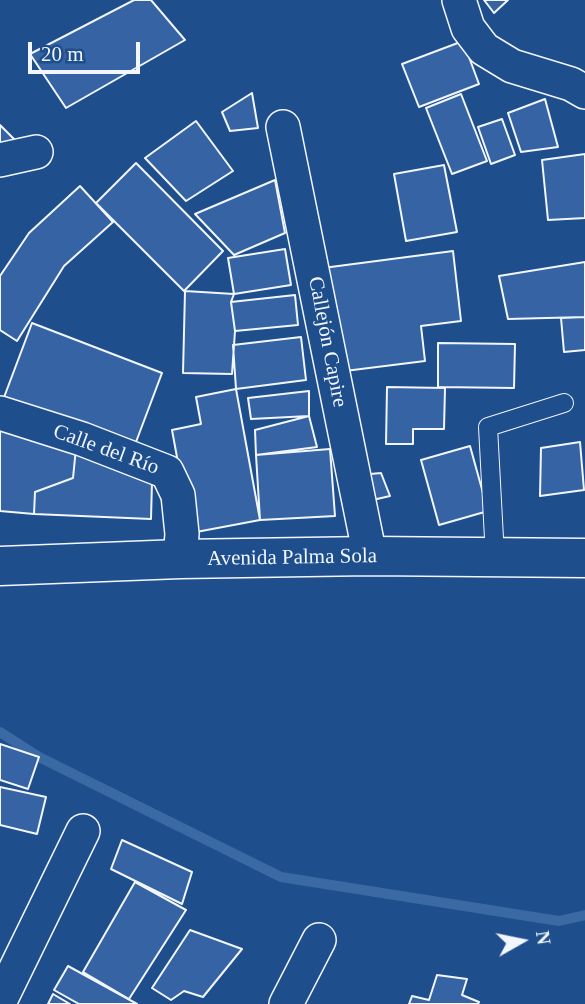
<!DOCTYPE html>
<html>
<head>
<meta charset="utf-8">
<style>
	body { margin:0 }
	#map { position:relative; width:585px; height:1004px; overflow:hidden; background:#1f4e8c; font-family:Georgia,serif }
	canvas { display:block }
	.north { position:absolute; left:487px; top:906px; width:70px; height:70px; -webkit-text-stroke:5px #1f4e8c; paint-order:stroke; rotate:81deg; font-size:19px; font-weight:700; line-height:28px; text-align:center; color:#f2f6ff }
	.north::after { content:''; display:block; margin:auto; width:24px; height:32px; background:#f2f6ff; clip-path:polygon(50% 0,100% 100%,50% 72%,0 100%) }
	.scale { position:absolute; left:28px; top:42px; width:112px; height:32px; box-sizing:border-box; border:4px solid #f2f6ff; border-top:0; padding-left:9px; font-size:21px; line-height:24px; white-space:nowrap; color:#f2f6ff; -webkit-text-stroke:5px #1f4e8c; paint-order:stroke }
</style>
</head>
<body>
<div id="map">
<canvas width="585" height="1004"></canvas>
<div class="north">N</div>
<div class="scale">20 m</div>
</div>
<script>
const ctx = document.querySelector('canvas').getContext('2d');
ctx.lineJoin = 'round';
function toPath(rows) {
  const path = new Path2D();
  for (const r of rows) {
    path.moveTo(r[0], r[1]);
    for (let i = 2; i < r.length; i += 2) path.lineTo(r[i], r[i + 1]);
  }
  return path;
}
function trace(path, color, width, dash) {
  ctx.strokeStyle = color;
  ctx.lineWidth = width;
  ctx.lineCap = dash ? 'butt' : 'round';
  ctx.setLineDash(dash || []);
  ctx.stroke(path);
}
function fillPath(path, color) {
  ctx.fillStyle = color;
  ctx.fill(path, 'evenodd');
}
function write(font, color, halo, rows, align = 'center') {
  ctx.font = font + ' Georgia,serif';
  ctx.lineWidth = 5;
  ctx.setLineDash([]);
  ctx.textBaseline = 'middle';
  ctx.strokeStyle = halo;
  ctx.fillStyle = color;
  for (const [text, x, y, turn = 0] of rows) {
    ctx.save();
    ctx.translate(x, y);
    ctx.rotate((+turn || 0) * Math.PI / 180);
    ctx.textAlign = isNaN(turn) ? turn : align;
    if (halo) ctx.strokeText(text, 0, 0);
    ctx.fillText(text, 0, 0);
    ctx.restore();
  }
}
trace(toPath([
	[0,732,39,757,281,877,559,921,585,915]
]), '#3b69a3', 10);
const building = toPath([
	[134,0,151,0,185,40,66,108,30,54,134,0],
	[484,0,508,0,494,13,484,0],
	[463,41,479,84,419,107,402,64,463,41],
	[252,93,258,128,230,131,222,112,252,93],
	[461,94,487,161,452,174,426,108,461,94],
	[545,99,558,147,521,152,508,113,545,99],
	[502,119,515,155,491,164,478,127,502,119],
	[196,121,233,171,186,201,145,158,196,121],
	[0,125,16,141,0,146,0,125],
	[585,154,585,218,548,220,542,160,585,154],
	[136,163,223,251,184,291,96,203,136,163],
	[444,165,457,232,406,241,394,174,444,165],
	[275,180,285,233,234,255,195,214,275,180],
	[80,186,113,222,64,266,17,341,0,330,0,276,29,233,80,186],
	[285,249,291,285,234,294,228,258,285,249],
	[453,251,461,321,421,326,425,361,337,372,323,268,453,251],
	[585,262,585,317,508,319,499,276,585,262],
	[185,291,234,294,231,302,235,331,232,374,183,373,185,291],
	[295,295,298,325,235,331,231,302,295,295],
	[585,317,585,350,564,352,561,318,585,317],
	[32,323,162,373,133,450,3,400,32,323],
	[301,337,306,380,236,389,233,345,301,337],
	[438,343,515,344,514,388,438,387,438,343],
	[387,387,445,388,444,429,413,429,413,444,386,444,387,387],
	[236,389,260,520,191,533,172,430,201,424,196,397,236,389],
	[309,391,309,416,251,419,248,398,309,391],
	[309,416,317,447,256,455,255,430,309,416],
	[0,421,76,448,73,478,35,492,34,514,0,511,0,421],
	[580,442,584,490,540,496,541,448,580,442],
	[470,446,488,511,439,525,421,460,470,446],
	[76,448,152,481,151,519,34,514,35,492,73,478,76,448],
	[330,449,335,516,260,520,256,455,330,449],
	[381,473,390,496,364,502,359,475,381,473],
	[0,744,39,757,28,789,0,780,0,744],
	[0,787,46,797,37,834,0,825,0,787],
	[122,840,192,872,182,904,111,869,122,840],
	[135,882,186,910,129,999,83,972,135,882],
	[190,930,242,949,203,997,184,991,171,1000,152,988,190,930],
	[68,966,137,1004,79,1004,54,990,68,966],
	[437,975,467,979,462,995,479,1002,478,1004,409,1004,412,996,429,1000,437,975],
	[53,994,70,1004,48,1004,53,994]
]);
fillPath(building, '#3563a3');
trace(building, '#f2f6ff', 2);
const lane = toPath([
	[495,557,488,427,564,403]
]);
const street = toPath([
	[459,0,468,28,484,49,512,66,571,84,585,92],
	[283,127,370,556],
	[0,160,36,152],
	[0,413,82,439,167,472,178,495,182,534,180,559],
	[0,1001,83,831],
	[286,1004,319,940]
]);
const secondary = toPath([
	[0,566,180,559,370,556,585,558]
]);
trace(lane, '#f2f6ff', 20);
trace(street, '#f2f6ff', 36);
trace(secondary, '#f2f6ff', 41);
trace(lane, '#1f4e8c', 18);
trace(street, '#1f4e8c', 33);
trace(secondary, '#1f4e8c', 38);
write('21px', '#f2f6ff', '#1f4e8c', [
	["Callejón Capire",327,342,79],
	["Calle del Río",106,450,20],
	["Avenida Palma Sola",292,558,-1]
]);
</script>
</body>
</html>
